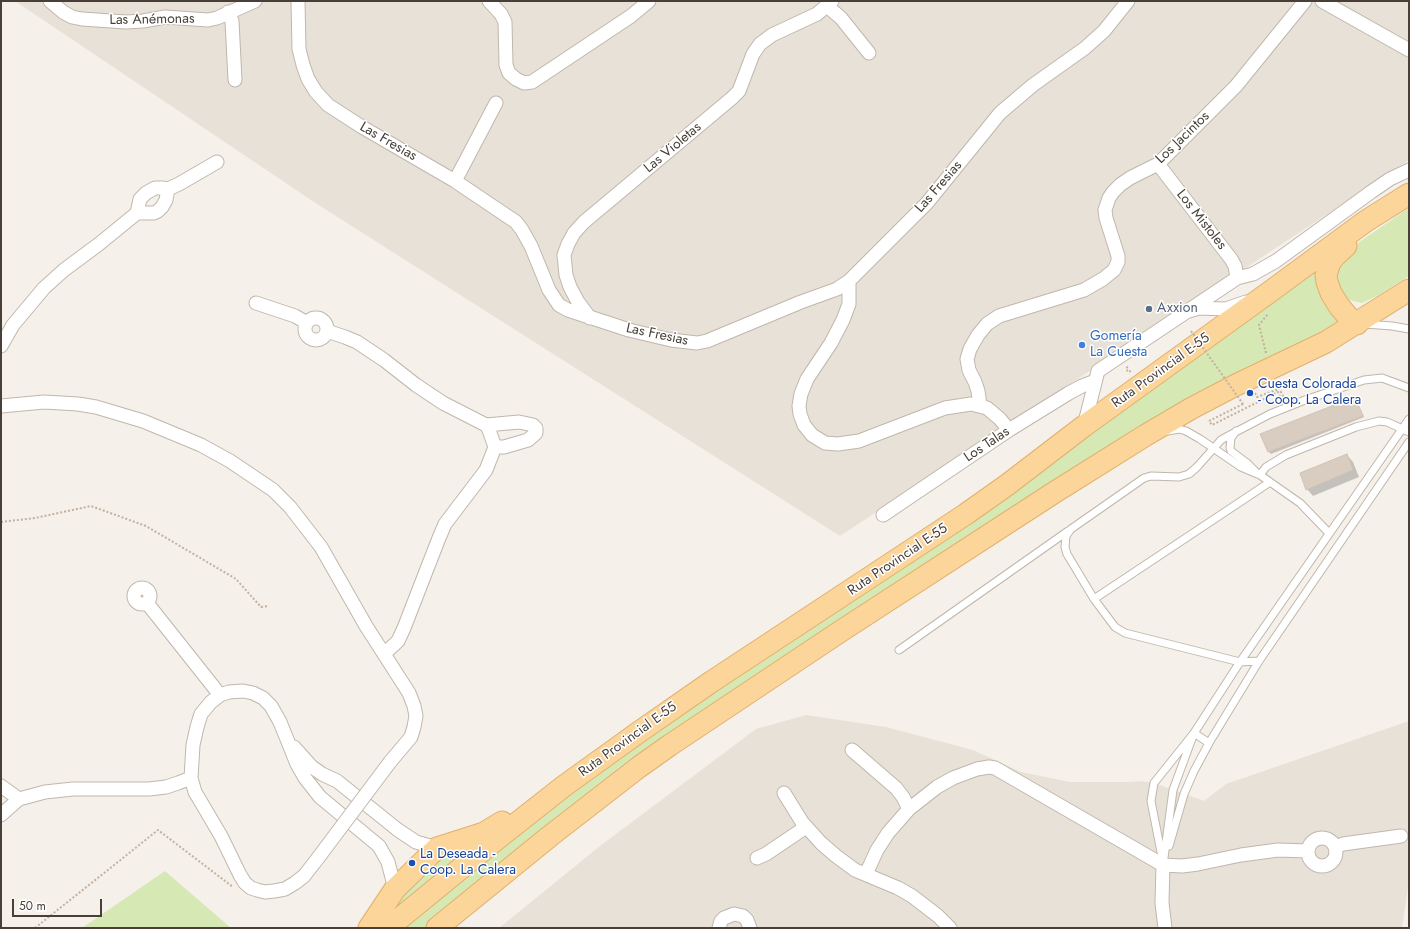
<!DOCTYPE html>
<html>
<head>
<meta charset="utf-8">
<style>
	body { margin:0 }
	#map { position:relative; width:1410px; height:929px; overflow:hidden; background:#f5f0ea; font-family:Jost,sans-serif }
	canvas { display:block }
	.frame { position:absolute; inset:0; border:2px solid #484038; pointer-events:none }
	.scale { position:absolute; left:12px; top:899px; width:90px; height:18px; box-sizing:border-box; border:2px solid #484038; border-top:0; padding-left:5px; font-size:12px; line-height:14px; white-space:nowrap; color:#484038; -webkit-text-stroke:3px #fff; paint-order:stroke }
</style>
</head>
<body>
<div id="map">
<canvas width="1410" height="929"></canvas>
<div class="frame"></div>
<div class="scale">50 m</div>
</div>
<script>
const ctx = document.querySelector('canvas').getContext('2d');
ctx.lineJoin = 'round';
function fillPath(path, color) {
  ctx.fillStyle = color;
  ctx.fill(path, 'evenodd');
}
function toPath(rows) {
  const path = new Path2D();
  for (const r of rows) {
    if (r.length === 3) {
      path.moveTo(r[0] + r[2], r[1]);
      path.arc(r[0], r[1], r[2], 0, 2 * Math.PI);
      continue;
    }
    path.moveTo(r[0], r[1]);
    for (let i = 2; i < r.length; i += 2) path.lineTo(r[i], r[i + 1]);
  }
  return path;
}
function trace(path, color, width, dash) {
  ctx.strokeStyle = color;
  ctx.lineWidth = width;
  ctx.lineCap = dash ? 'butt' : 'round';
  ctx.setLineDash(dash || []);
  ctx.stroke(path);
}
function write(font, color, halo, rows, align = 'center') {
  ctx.font = font + ' Jost,sans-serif';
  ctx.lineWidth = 3;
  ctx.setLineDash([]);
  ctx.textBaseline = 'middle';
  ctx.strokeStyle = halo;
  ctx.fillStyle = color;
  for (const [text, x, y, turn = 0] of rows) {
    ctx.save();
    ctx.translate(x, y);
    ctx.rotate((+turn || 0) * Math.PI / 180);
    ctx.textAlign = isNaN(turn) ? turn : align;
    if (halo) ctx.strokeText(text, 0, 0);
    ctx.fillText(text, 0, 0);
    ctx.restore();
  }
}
fillPath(toPath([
	[15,1,1409,1,1409,160,840,536,317,204],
	[806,715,886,727,973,750,1021,772,1070,782,1129,782,1142,781,1154,783,1204,801,1226,784,1409,721,1409,881,1402,928,499,928,600,846,756,729]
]), '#e8e1d8');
fillPath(toPath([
	[1409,208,1409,276,1377,296,1362,303,1349,300,1342,296,1332,277,1352,247],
	[1324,260,1345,323,1217,386,467,895,426,928,397,928,567,792],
	[472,847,394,910,390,909,441,855],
	[165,871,231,928,82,928]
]), '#d6e8b4');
fillPath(toPath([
	[1356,400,1364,417,1271,454,1269,452,1262,435],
	[1347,455,1353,462,1359,477,1313,496,1307,489]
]), '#0003');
const building = toPath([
	[1355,397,1363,416,1268,452,1260,434,1355,397],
	[1347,454,1353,470,1306,490,1300,473,1347,454]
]);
fillPath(building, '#d9cdc2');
trace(building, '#d1c1b3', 1);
const service = toPath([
	[1365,324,1392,326,1409,329],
	[1168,431,1179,429,1186,431,1200,439,1241,467,1260,475,1300,503,1329,533],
	[1236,431,1231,438,1230,448,1231,451,1247,463,1257,473],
	[1260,475,1266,467,1286,455,1356,427,1379,421,1387,422,1409,432],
	[1094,599,1270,482],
	[899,650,1068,531],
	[1259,661,1240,662,1125,633,1115,627,1094,599,1067,554,1065,547,1066,536,1071,529,1144,478,1151,476,1179,477,1189,474,1197,467,1221,440,1228,436,1270,414,1305,400,1364,380,1382,378,1409,388],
	[1169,846,1184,794,1194,771,1209,743,1259,661,1409,442],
	[1162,857,1151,801,1154,783,1194,733,1209,743],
	[1163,865,1173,790,1194,733,1240,662,1409,419]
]);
const minor = toPath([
	[50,1,63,12,72,17,82,19,126,22,143,21,165,17,208,20,217,18,255,1],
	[298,1,299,49,303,65,308,79,316,92,328,105,362,127,455,181,516,222,522,230,531,246,549,290,559,305,568,310,629,330,671,340,697,343,707,341,801,302,837,289,849,281,927,203,1000,113,1033,85,1085,48,1104,31,1128,1],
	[489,1,501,14,505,22,506,65,509,73,516,79,524,83,532,82,631,16,649,1],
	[1322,1,1409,50],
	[827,6,841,18,869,53],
	[228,12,232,21,235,80],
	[1158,164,1231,259,1235,266,1237,278],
	[455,181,496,103],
	[137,213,154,213,158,211,162,207,166,200,168,189],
	[849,281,849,304,843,320,831,343,807,379,801,394,799,406,800,414,804,425,812,435,825,443,838,444,859,441,945,408,971,404,987,408,1000,419,1009,430],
	[256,303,295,316,307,323],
	[1189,311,1199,308,1226,309,1246,302],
	[590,318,578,302,570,287,566,275,564,255,568,244,574,233,584,222,732,98,739,91,753,54,760,44,772,35,817,14,832,1],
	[316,329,11],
	[327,331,345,337,357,342,384,360,416,385,443,403,486,425,489,430,495,447,486,470,445,524,439,538,404,628,398,641,384,654],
	[1,346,13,325,44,288,64,270,99,244,137,213,140,199,146,193,155,188,162,188,168,189,179,184,217,162],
	[980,405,978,391,975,382,969,370,967,359,970,349,978,335,987,324,999,316,1084,290,1103,279,1114,270,1118,262,1118,256,1106,218,1105,210,1109,198,1113,192,1120,185,1130,178,1158,164,1236,86,1305,1],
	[1,406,44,402,78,404,96,407,143,421,201,445,230,461,273,490,290,507,321,547,366,626,409,693,414,706,416,716,414,727,411,737,390,762],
	[486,425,519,422,533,425,536,428,536,433,528,440,504,447,495,447],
	[1084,426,1098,371,1237,278,1253,274,1276,261,1371,192,1390,179,1409,170],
	[883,515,1009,430,1069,393,1082,386,1095,381],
	[142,596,8],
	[147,603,220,695],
	[294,747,312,767,322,774,337,781,398,830,416,842,437,848],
	[852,750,896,788,903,797,909,809],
	[1,786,19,799],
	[784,793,802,822,821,843,836,856,855,870,898,888,912,896,938,916,950,928],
	[1,815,19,799,45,792,73,789,149,789,166,787,178,783,191,778],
	[1322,852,14],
	[1335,847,1343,844,1401,836],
	[318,858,304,876,295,883,285,889,274,891,265,892,257,890,251,888,245,883,240,875,221,836,195,792,191,778,193,745,197,727,201,714,211,702,220,695,229,692,243,691,253,693,263,698,271,706,280,722,297,764,305,778,320,797,379,846,388,862,395,889],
	[757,858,766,854,806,827],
	[1163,865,1162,903,1165,928],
	[866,874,877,850,888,833,909,809,937,787,953,778,977,769,989,767,995,768,1163,865,1182,866,1198,864,1241,855,1278,850,1308,851],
	[719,928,721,921,724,918,734,914,743,916,747,920,750,928]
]);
const primary = toPath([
	[1346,246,1335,256,1330,262,1326,275,1327,282,1331,293,1339,306,1350,319,1357,324],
	[369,928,395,889,437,848,484,833,502,822],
	[388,928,498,838,564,786,639,732,711,682,966,514,1007,485,1084,426,1271,291,1366,221,1409,194],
	[437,928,550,836,639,767,670,745,841,631,1055,492,1146,435,1192,408,1236,385,1326,342,1409,290]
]);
trace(service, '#c0b7ac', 9);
trace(minor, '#c0b7ac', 15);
trace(primary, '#e2b06b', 23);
trace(toPath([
	[1266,353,1259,325,1268,314],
	[1128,367,1126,368,1128,372,1131,371],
	[1277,384,1283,396,1280,397],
	[1255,393,1257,397,1276,390,1278,392],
	[1243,404,1209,421,1212,425,1278,392,1280,397],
	[1,522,35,518,91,506,146,526,236,579,261,607,269,606],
	[35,928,158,830,233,887]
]), '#c2b19e', 2, [2, 2]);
trace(service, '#fff', 7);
trace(minor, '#fff', 13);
trace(primary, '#fcd59b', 21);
const minorBridge = toPath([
	[318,858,390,762]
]);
trace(minorBridge, '#c0b7ac', 15, []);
trace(toPath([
	[1191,331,1243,404]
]), '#c2b19e', 2, [2, 2]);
trace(minorBridge, '#fff', 13);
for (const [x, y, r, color] of [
	[1149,309,4,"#5c6f8a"],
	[1082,345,4,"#3f7fe0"],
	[1250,393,4,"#1a4fb4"],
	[412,863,4,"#1a4fb4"]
]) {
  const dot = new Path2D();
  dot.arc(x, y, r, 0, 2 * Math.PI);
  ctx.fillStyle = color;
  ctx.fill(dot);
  trace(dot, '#fff', 1.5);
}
write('14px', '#484038', '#fff', [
	["Las Anémonas",152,20,-1],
	["Los Jacintos",1183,138,-44],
	["Las Fresias",388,142,30],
	["Las Violetas",673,148,-40],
	["Las Fresias",939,187,-49],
	["Los Mistoles",1201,220,52],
	["Las Fresias",657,335,12],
	["Ruta Provincial E-55",1161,371,-36],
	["Los Talas",987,445,-34],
	["Ruta Provincial E-55",898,560,-34],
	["Ruta Provincial E-55",628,740,-36]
]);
write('14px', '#4e5e75', '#fff', [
	["Axxion",1157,309]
], 'left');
write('14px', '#366cbe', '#fff', [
	["Gomería",1090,337],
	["La Cuesta",1090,353]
], 'left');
write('14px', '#164399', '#fff', [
	["Cuesta Colorada",1258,385],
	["- Coop. La Calera",1258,401],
	["La Deseada -",420,855],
	["Coop. La Calera",420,871]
], 'left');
</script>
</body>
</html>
